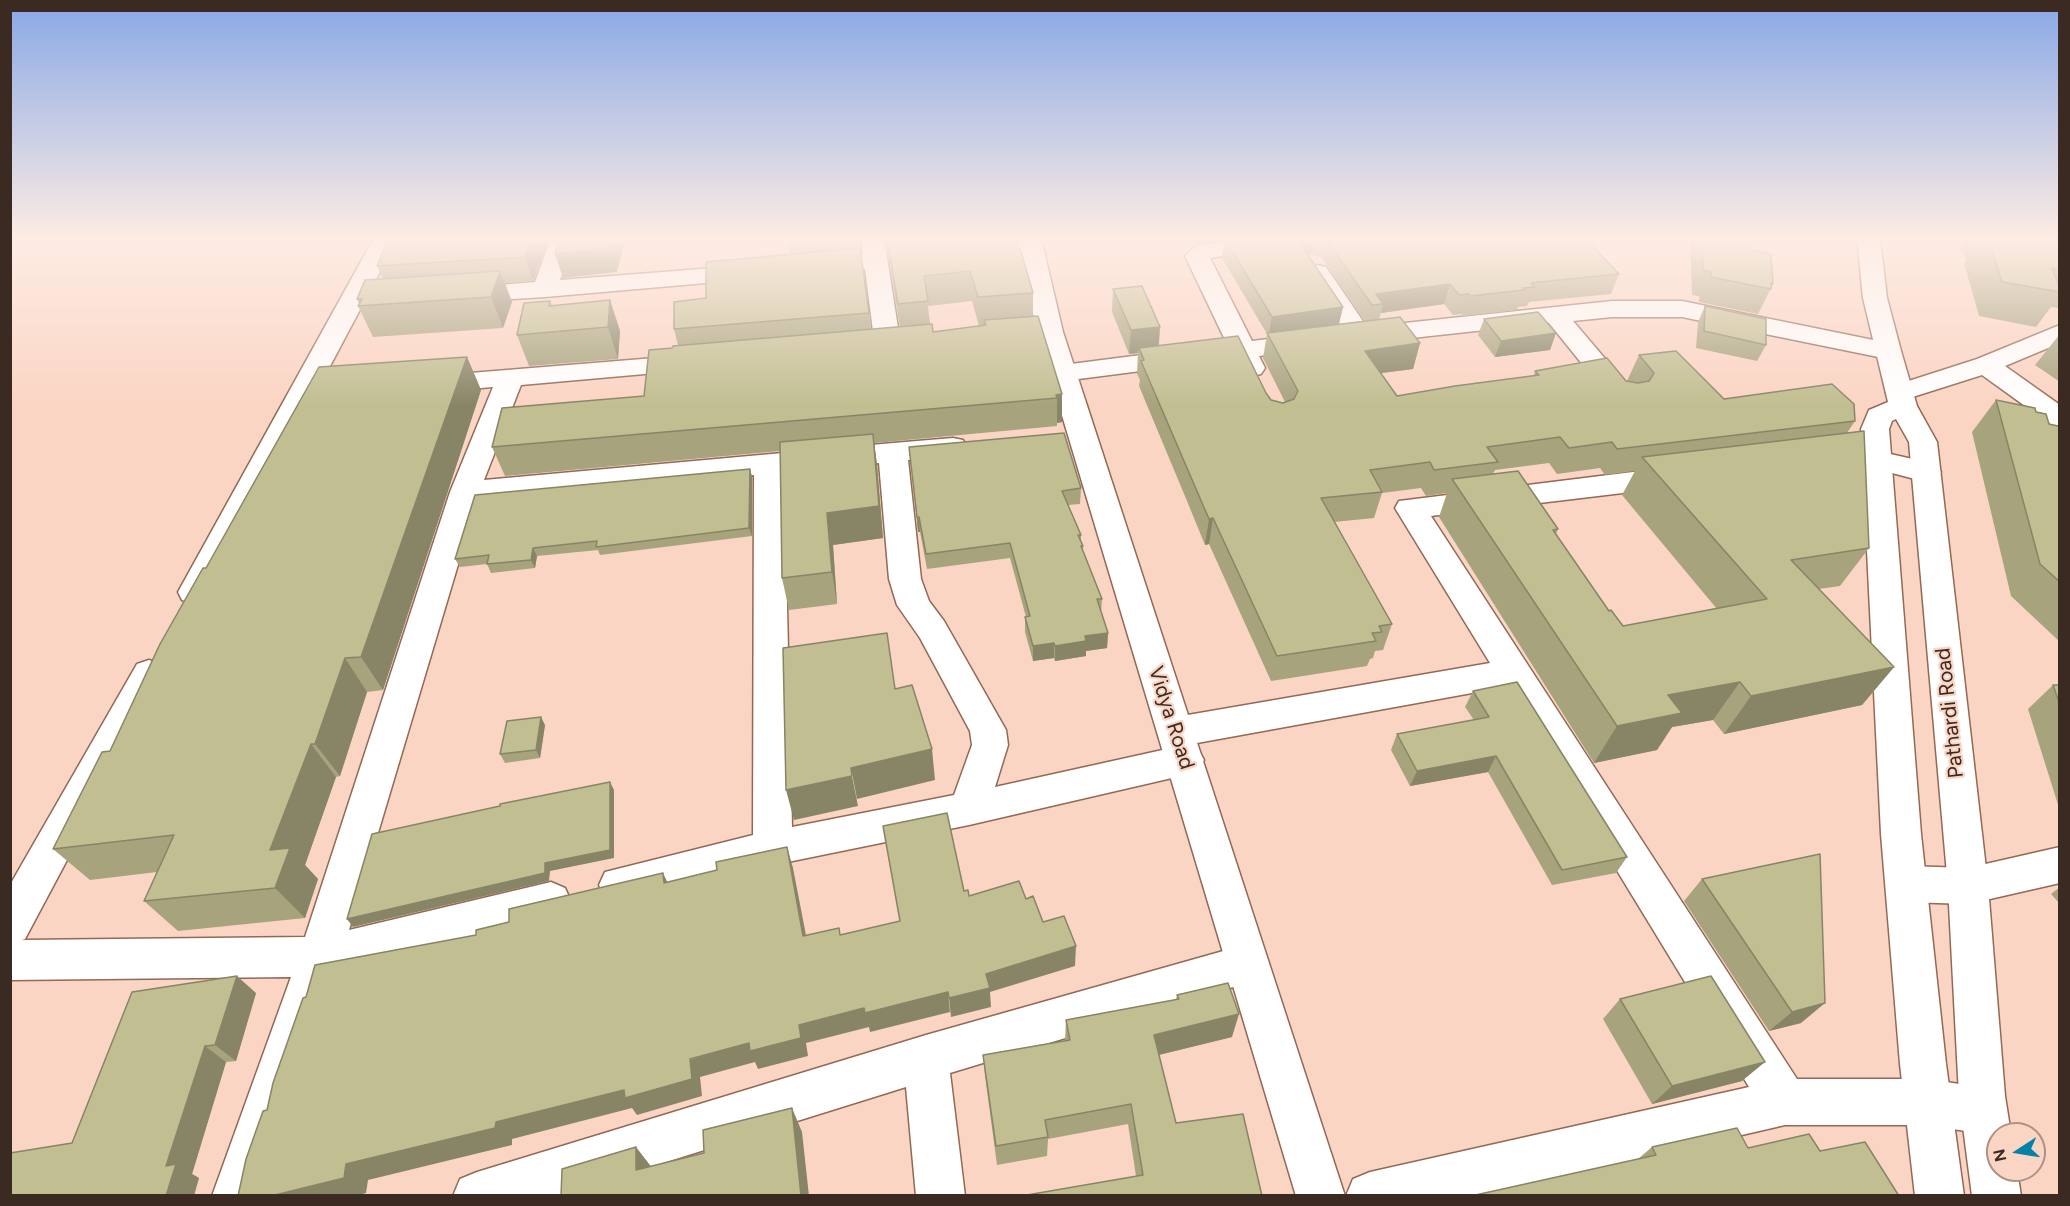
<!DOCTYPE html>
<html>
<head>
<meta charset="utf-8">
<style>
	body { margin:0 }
	#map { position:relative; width:2070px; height:1206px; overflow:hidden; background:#fbd5c4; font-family:Figtree,sans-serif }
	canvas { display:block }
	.frame { position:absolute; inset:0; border:12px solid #3b2a22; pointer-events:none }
	.north { position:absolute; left:1986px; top:1122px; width:60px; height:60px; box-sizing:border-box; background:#fbd5c4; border:2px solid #ae9183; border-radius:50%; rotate:258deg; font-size:16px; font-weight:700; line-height:24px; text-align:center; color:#3b2a22 }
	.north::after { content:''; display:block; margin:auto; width:21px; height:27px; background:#0083a6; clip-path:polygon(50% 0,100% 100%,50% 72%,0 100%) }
</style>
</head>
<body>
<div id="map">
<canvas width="2070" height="1206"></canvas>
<div class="frame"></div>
<div class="north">N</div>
</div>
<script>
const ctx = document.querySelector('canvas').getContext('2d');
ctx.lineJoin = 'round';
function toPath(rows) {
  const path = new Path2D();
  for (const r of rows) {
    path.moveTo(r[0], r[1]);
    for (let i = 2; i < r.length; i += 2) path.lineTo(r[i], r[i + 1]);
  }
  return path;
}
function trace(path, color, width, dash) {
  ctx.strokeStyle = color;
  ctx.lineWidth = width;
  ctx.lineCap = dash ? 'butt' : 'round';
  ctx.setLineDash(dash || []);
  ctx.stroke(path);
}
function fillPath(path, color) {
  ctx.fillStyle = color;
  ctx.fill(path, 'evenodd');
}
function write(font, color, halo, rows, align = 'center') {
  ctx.font = font + ' Figtree,sans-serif';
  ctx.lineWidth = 4.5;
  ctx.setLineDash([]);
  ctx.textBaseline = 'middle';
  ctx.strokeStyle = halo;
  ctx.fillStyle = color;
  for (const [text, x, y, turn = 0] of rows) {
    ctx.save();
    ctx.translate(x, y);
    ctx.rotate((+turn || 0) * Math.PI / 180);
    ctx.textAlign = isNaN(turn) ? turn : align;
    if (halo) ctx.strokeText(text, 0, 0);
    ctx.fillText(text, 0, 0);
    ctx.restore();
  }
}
const street = toPath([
	[374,238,398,238,206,600,194,604,182,600,178,592,374,238],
	[551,238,574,238,560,280,752,265,761,267,764,272,761,277,752,279,545,297,463,302,454,300,451,295,454,290,463,288,535,282,551,238],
	[861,238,884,238,901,347,897,353,888,355,879,353,875,347,865,269,818,273,810,271,806,266,810,261,818,259,863,255,861,238],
	[1246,238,1271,238,1260,250,1210,258,1252,341,1309,334,1318,336,1322,342,1318,348,1259,356,1265,368,1261,374,1252,376,1243,374,1234,359,1063,381,1054,379,1050,373,1054,367,1063,365,1227,344,1185,256,1196,246,1246,238],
	[1317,265,1326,267,1367,327,1612,301,1682,301,1888,343,1897,345,1901,351,1897,357,1888,359,1682,317,1612,317,1573,321,1636,395,1632,401,1622,403,1612,401,1549,323,1366,343,1350,340,1305,272,1308,267,1317,265],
	[2060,325,2060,343,2005,366,2060,405,2060,427,2050,424,1982,375,1900,401,1890,399,1886,393,1890,387,1977,359,2060,325],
	[692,355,701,357,705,363,701,369,521,385,484,480,893,443,953,438,963,440,967,447,963,454,908,460,921,579,929,601,944,621,1006,730,1008,745,995,787,1176,747,1163,742,1158,732,1163,722,1176,717,1490,663,1395,508,1399,501,1673,467,1683,470,1688,477,1683,484,1673,487,1431,516,1797,1079,1928,1079,1984,1088,2000,1095,2007,1111,2000,1127,1984,1134,1928,1125,1785,1125,1479,1196,1346,1196,1353,1179,1370,1172,1749,1087,1505,687,1186,745,1198,749,1204,760,1198,771,1185,775,969,825,773,865,619,903,605,898,599,885,605,872,753,835,754,475,477,501,349,930,551,882,565,888,571,901,565,914,551,920,336,973,261,1196,212,1196,291,977,10,980,10,885,137,664,149,660,161,664,166,674,25,939,22,940,305,937,450,492,493,387,433,392,423,390,419,384,423,378,433,376,692,355],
	[879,463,889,579,897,605,920,638,970,731,972,745,954,795,792,827,784,472,879,463],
	[1847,448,1877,451,1926,462,1936,465,1941,472,1936,479,1926,482,1877,469,1837,464,1832,457,1837,450,1847,448],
	[2060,847,2060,883,1968,904,1906,902,1892,897,1886,884,1892,871,1906,866,1968,868,2060,847],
	[1248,944,1263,950,1269,964,1263,978,950,1073,965,1196,916,1196,906,1087,557,1196,453,1196,460,1179,477,1172,926,1035,1248,944]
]);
const secondary = toPath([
	[1017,238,1041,238,1063,332,1345,1196,1296,1196,1037,332,1017,238]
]);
const primary = toPath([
	[1857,238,1880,238,1887,298,1901,351,1917,406,1937,442,1988,886,2005,1096,2011,1134,1998,1134,1998,1170,2017,1170,2021,1196,1972,1196,1959,1096,1948,886,1909,442,1896,419,1892,421,1889,429,1921,834,1946,1064,1964,1196,1915,1196,1900,1064,1881,834,1861,429,1869,410,1888,402,1863,298,1857,238]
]);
trace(street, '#926956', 3);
trace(secondary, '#926956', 3);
trace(primary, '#926956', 3);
fillPath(street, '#fff');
fillPath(secondary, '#fff');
fillPath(primary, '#fff');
fillPath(toPath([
	[550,238,533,281,505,283,512,302,503,328,373,337,358,306,359,304,357,299,383,279,377,266],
	[787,238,859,238,871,329,900,327,885,238,1017,238,1033,293,1033,316,1062,394,1062,422,1057,423,1057,426,874,443,877,465,883,538,833,545,837,604,789,610,782,578,780,451,505,476,492,447,644,396,672,348,678,345,674,329,706,298,790,254],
	[972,301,979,326,933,332,930,324,928,306],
	[1192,238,1585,238,1619,274,1611,294,1529,302,1527,306,1518,307,1517,310,1464,316,1462,314,1453,315,1444,304,1381,313,1379,320,1420,343,1413,369,1381,373,1397,396,1534,376,1535,371,1627,381,1639,355,1724,399,1855,421,1847,433,1869,548,1840,586,1819,589,1894,667,1862,705,1724,734,1713,720,1672,727,1657,750,1594,763,1439,517,1447,493,1426,496,1421,488,1382,493,1374,518,1334,522,1392,624,1383,650,1375,651,1373,658,1370,659,1367,666,1271,681,1209,544,1205,545,1187,501,1139,386,1140,380,1137,374,1138,353,1129,354,1112,312,1113,289,1160,327,1159,346,1266,393,1271,400,1283,403,1285,402,1263,358,1267,334,1222,258,1225,239,1196,244],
	[1310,254,1321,257,1365,321,1339,324,1343,307,1307,255],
	[1549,463,1557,474,1600,468,1605,475,1635,471,1622,495,1717,609,1623,626,1609,611,1556,534,1558,529,1493,474,1495,470],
	[1690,238,1751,238,1750,250,1773,284,1758,314,1699,302,1699,296,1692,295],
	[1959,238,2060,238,2060,308,2051,307,2036,327,1979,316,1964,263,1966,260],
	[610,300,620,331,618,359,529,366,517,335,550,301,552,306],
	[1705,306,1766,345,1757,361,1696,348,1698,322],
	[1484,319,1556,333,1550,350,1495,357,1478,335],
	[2060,334,2060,382,2035,365],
	[467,357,481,390,383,690,367,692,340,776,336,777,305,865,318,879,305,918,178,931,144,901,157,872,90,880,53,849,110,751,206,568],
	[1996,400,2036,412,2049,424,2060,430,2060,642,2011,596,1972,432],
	[909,447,1081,488,1080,504,1068,505,1081,535,1081,541,1083,546,1083,551,1102,599,1101,613,1108,633,1107,648,1086,651,1086,656,1055,661,1054,658,1033,661,1025,632,1025,617,1026,617,1010,558,927,569,920,532,918,532],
	[750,469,752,477,752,536,600,555,598,550,537,556,535,568,491,573,487,564,460,567,455,559],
	[2053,685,2060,685,2060,811,2028,709],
	[1473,691,1627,857,1616,873,1552,885,1488,772,1410,786,1391,750,1397,734,1474,720,1465,707],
	[545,725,540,758,505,763,500,754],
	[1702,879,1801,1023,1769,1031,1684,901],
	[2060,887,2060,904,2051,894],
	[256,993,236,1061,226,1062,192,1174,199,1178,72,1143],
	[1177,995,1232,1037,1159,1055,1176,1123,1262,1196,1136,1176,1128,1124,1048,1139,1047,1156,997,1165,985,1076,983,1055,1065,1041,1066,1020,1176,1000],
	[1620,999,1742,1081,1652,1104,1603,1019],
	[1652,1147,1748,1148,1820,1151,1638,1159]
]), '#a6a37d');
fillPath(toPath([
	[533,238,550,238,533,281,525,257],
	[612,238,626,238,617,272,563,278,555,254],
	[1196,238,1234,238,1196,244],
	[1305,238,1314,238,1310,254,1301,257,1301,245],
	[500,271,512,302,503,328,491,297],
	[1450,284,1444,304,1381,313,1383,304,1376,294],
	[610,300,620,331,618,359,608,327],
	[1343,307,1338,327,1268,337,1272,317],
	[1160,327,1158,351,1139,348,1138,353,1129,354,1131,330],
	[1556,333,1550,350,1495,357,1501,341],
	[1420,343,1413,369,1358,376,1365,351],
	[467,357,481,390,383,690,361,657],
	[1062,394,1062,422,1057,423,1057,398,1056,395],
	[873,434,877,465,883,538,833,545,837,604,832,572,827,513],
	[750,469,752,477,752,536,749,528],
	[917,517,919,517,920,532,918,532],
	[1213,518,1209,544,1205,545,1209,519],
	[533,548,537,556,535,568,531,560],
	[1108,633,1107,648,1086,651,1086,656,1055,661,1055,646,1085,636],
	[1054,643,1054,658,1033,661,1033,646],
	[345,658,367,692,340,776,315,744],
	[1894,667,1862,705,1724,734,1751,696],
	[1740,682,1713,720,1672,727,1657,750,1594,763,1617,726,1668,695],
	[541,717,545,725,540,758,536,750],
	[311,744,336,777,305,865,318,879,305,918,275,888,270,850],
	[932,749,935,780,857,799,851,768],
	[1496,756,1488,772,1410,786,1417,771],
	[852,776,858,806,794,820,786,790],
	[610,782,614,790,614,858,550,871,549,881,353,927,347,919,545,863],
	[787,847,793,868,810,956,803,936],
	[663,873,673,894,664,883],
	[1076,946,1075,966,990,992,991,1007,951,1017,949,998,986,974],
	[237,976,256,993,236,1061,215,1045],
	[948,992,950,1012,870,1032,869,1027,806,1043,808,1056,758,1069,755,1062,700,1077,702,1096,637,1115,632,1108,512,1139,512,1145,368,1180,366,1193,356,1196,271,1196,346,1164,496,1122,799,1025,864,1008],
	[1825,1003,1801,1023,1769,1031,1792,1012],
	[1239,1014,1232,1037,1150,1057,1154,1035],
	[205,1046,226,1062,192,1174,199,1178,194,1196,166,1196,166,1166],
	[1765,1062,1742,1081,1652,1104,1672,1086],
	[792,1108,802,1132,809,1196,801,1196],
	[636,1147,653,1169,636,1170]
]), '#878566');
const building = toPath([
	[389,238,533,238,525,257,377,266,389,238],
	[560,238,612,238,609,248,555,254,560,238],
	[887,238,1017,238,1033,293,978,297,970,271,924,276,928,301,898,304,887,238],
	[1233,238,1305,238,1301,245,1343,307,1272,317,1225,239,1233,238],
	[1325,238,1585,238,1619,274,1531,283,1535,287,1523,288,1525,290,1470,296,1469,294,1459,295,1450,284,1376,294,1383,304,1372,305,1325,238],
	[1702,238,1751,238,1750,250,1771,254,1773,284,1771,283,1771,289,1711,277,1711,272,1703,270,1702,238],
	[1988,238,2060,238,2060,270,2052,268,2060,288,2060,292,2002,282,1988,238],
	[860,248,869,313,674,329,674,302,706,298,706,262,860,248],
	[500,271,491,297,358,306,362,299,357,299,365,280,500,271],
	[1142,286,1160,327,1131,330,1113,289,1142,286],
	[610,300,608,327,517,335,524,303,550,301,549,306,610,300],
	[1705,306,1766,319,1766,345,1704,331,1705,306],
	[1538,312,1556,333,1501,341,1484,319,1538,312],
	[1038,316,1062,394,1056,395,1057,398,492,447,502,408,644,396,649,350,672,348,673,346,932,324,933,332,986,325,984,320,1038,316],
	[1400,317,1420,343,1365,351,1397,396,1455,386,1539,375,1535,371,1607,358,1626,381,1638,383,1649,381,1654,373,1639,355,1676,351,1724,399,1832,384,1854,404,1855,421,1617,449,1612,442,1569,448,1560,437,1487,447,1498,462,1434,470,1430,462,1370,470,1382,492,1321,498,1392,624,1379,626,1382,632,1372,633,1376,641,1277,656,1213,518,1209,519,1190,475,1141,361,1144,360,1139,348,1238,336,1266,393,1271,400,1283,403,1294,399,1298,391,1267,333,1400,317],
	[467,357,361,657,345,658,315,744,311,744,270,850,290,848,275,888,144,901,174,835,53,849,102,752,110,751,160,644,203,568,206,568,319,367,467,357],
	[1996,400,2035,408,2036,412,2046,414,2049,424,2058,426,2060,430,2060,582,2040,564,1996,400],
	[1864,431,1869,548,1791,560,1894,667,1751,696,1740,682,1668,695,1682,713,1617,726,1452,479,1518,471,1558,529,1553,530,1609,611,1611,610,1623,626,1767,599,1642,457,1864,431],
	[1064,433,1081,488,1062,491,1081,535,1078,535,1083,546,1081,546,1102,599,1097,599,1108,633,1085,636,1086,641,1055,646,1054,643,1033,646,1025,617,1030,616,1010,543,926,554,919,517,917,517,909,447,1064,433],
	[873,434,879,506,827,513,832,572,782,578,780,442,873,434],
	[750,469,749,528,596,547,597,541,533,548,531,560,487,564,489,555,455,559,475,495,750,469],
	[887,633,895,689,912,685,932,749,851,768,852,776,786,790,783,648,887,633],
	[1517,682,1627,857,1562,870,1496,756,1417,771,1397,734,1489,717,1473,691,1517,682],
	[2053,685,2060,685,2060,705,2053,685],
	[541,717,536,750,500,754,507,721,541,717],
	[610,782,610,850,545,863,545,873,347,919,372,834,500,806,500,804,610,782],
	[947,813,964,891,968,890,969,896,1019,881,1026,899,1033,896,1043,922,1064,916,1076,946,986,974,990,988,949,998,948,992,865,1013,864,1008,799,1025,801,1038,750,1051,749,1043,690,1059,692,1079,625,1098,624,1090,496,1122,495,1128,346,1164,344,1178,271,1196,238,1196,246,1159,263,1111,267,1110,273,1083,303,998,306,997,315,965,476,935,476,930,509,922,509,909,663,873,664,883,717,870,716,862,787,847,803,936,839,928,840,935,900,921,883,826,947,813],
	[1820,854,1825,1003,1792,1012,1702,879,1820,854],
	[237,976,215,1045,205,1046,166,1166,176,1164,166,1196,10,1196,10,1153,72,1143,132,992,237,976],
	[1711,976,1765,1062,1672,1086,1620,999,1711,976],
	[1228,983,1239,1014,1154,1035,1176,1123,1243,1114,1262,1196,1021,1196,1143,1175,1131,1104,1045,1120,1048,1137,996,1146,983,1055,1070,1040,1066,1020,1179,999,1177,995,1228,983],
	[792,1108,801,1196,561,1196,562,1169,636,1147,636,1170,704,1153,703,1130,792,1108],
	[1737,1128,1748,1148,1809,1134,1820,1151,1865,1142,1899,1196,1471,1196,1656,1155,1652,1147,1737,1128]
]);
fillPath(building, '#c1be91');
trace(building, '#878566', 1.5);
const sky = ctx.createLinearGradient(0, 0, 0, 406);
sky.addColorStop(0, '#88a8e6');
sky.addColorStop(0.59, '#fdece4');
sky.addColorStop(1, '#fdece400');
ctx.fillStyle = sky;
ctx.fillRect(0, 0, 2070, 406);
write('21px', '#3b2a22', '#fbd5c4', [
	["Pathardi Road",1950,713,-96],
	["Vidya Road",1171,718,72]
]);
</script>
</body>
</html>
